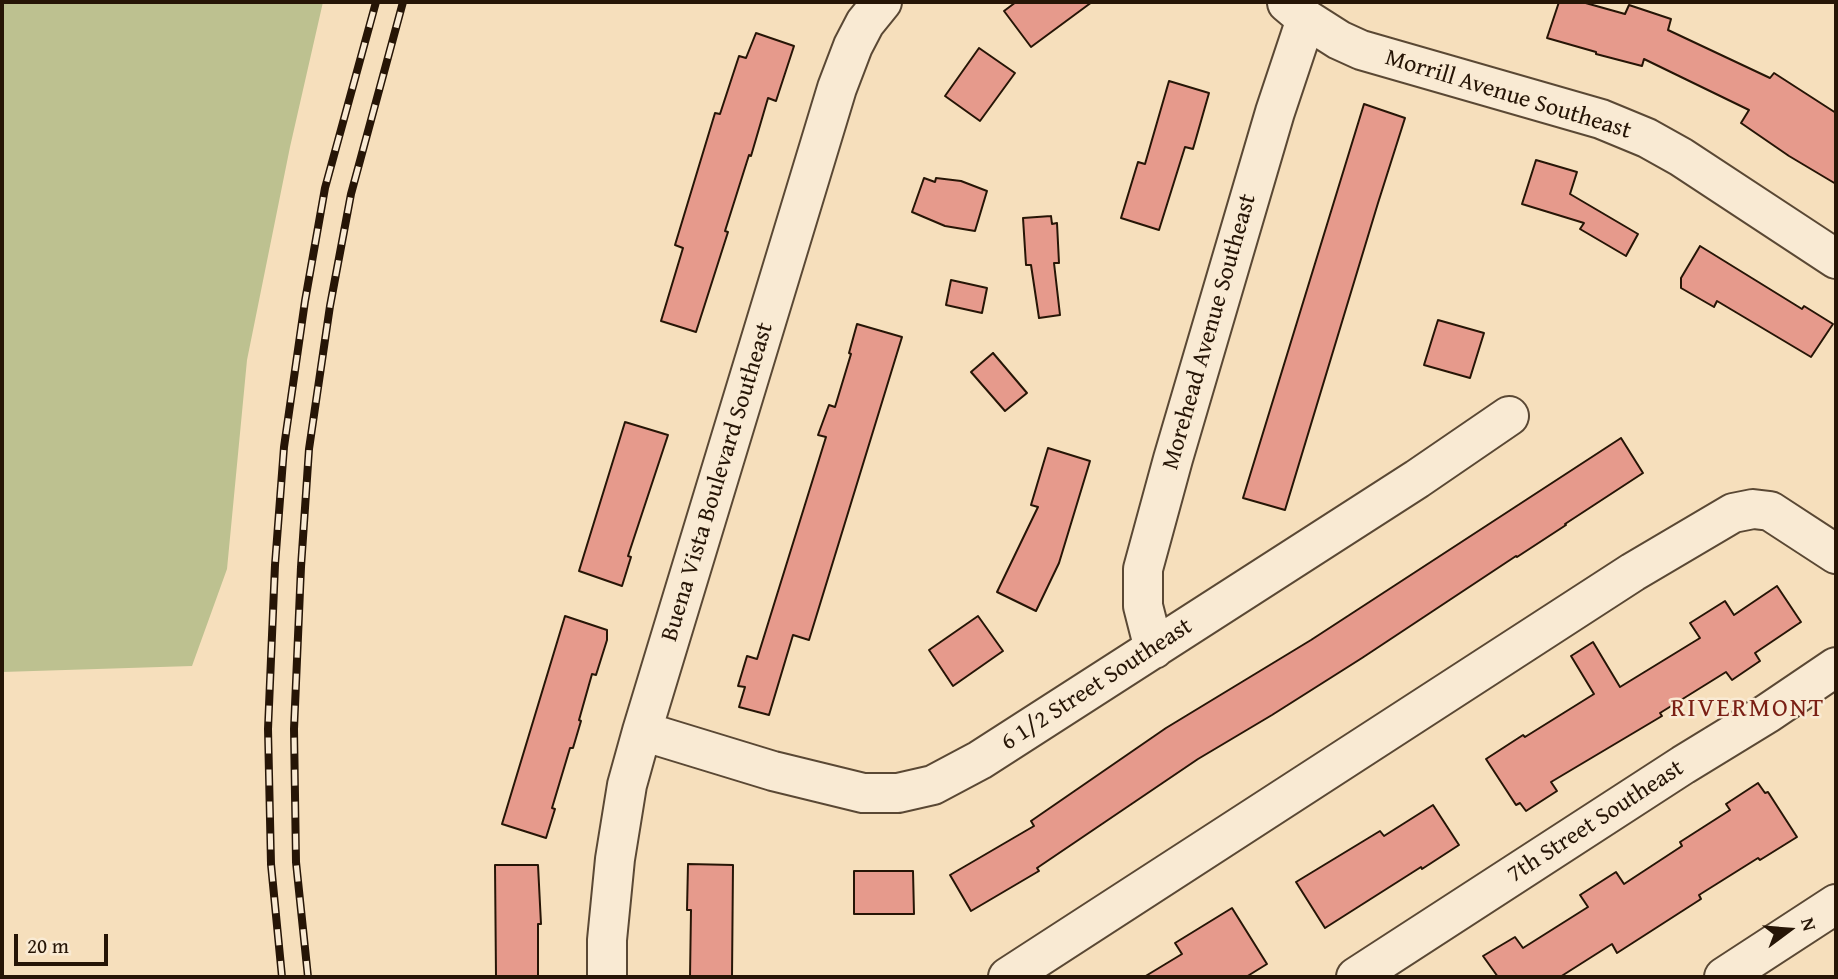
<!DOCTYPE html>
<html>
<head>
<meta charset="utf-8">
<style>
	body { margin:0 }
	#map { position:relative; width:1838px; height:979px; overflow:hidden; background:#f6dfbc; font-family:"Gentium Book Plus",serif }
	canvas { display:block }
	.frame { position:absolute; inset:0; border:4px solid #261506; pointer-events:none }
	.north { position:absolute; left:1754px; top:895px; width:70px; height:70px; -webkit-text-stroke:5px #f9ead3; paint-order:stroke; rotate:74deg; font-size:19px; font-weight:700; line-height:28px; text-align:center; color:#261506 }
	.north::after { content:''; display:block; margin:auto; width:24px; height:32px; background:#261506; clip-path:polygon(50% 0,100% 100%,50% 72%,0 100%) }
	.scale { position:absolute; left:14px; top:934px; width:94px; height:32px; box-sizing:border-box; border:4px solid #261506; border-top:0; padding-left:9px; font-size:21px; line-height:24px; white-space:nowrap; color:#261506; -webkit-text-stroke:5px #f9ead3; paint-order:stroke }
</style>
</head>
<body>
<div id="map">
<canvas width="1838" height="979"></canvas>
<div class="frame"></div>
<div class="north">N</div>
<div class="scale">20 m</div>
</div>
<script>
const ctx = document.querySelector('canvas').getContext('2d');
ctx.lineJoin = 'round';
function fillPath(path, color) {
  ctx.fillStyle = color;
  ctx.fill(path, 'evenodd');
}
function toPath(rows) {
  const path = new Path2D();
  for (const r of rows) {
    path.moveTo(r[0], r[1]);
    for (let i = 2; i < r.length; i += 2) path.lineTo(r[i], r[i + 1]);
  }
  return path;
}
function trace(path, color, width, dash) {
  ctx.strokeStyle = color;
  ctx.lineWidth = width;
  ctx.lineCap = dash ? 'butt' : 'round';
  ctx.setLineDash(dash || []);
  ctx.stroke(path);
}
function write(font, color, halo, rows, align = 'center') {
  ctx.font = font + ' "Gentium Book Plus",serif';
  ctx.lineWidth = 5;
  ctx.setLineDash([]);
  ctx.textBaseline = 'middle';
  ctx.strokeStyle = halo;
  ctx.fillStyle = color;
  for (const [text, x, y, turn = 0] of rows) {
    ctx.save();
    ctx.translate(x, y);
    ctx.rotate((+turn || 0) * Math.PI / 180);
    ctx.textAlign = isNaN(turn) ? turn : align;
    if (halo) ctx.strokeText(text, 0, 0);
    ctx.fillText(text, 0, 0);
    ctx.restore();
  }
}
fillPath(toPath([
	[2,2,323,2,290,147,247,360,227,569,192,666,2,672]
]), '#bdc190');
const building = toPath([
	[1016,2,1092,2,1031,47,1004,11,1016,2],
	[1559,2,1582,2,1625,14,1629,5,1671,19,1668,30,1770,78,1774,73,1836,113,1836,184,1789,156,1741,123,1749,110,1644,59,1642,66,1596,54,1596,52,1547,38,1559,2],
	[756,33,794,46,776,101,768,98,751,156,749,155,725,231,728,232,696,332,661,321,683,248,675,245,715,113,720,114,739,56,746,58,756,33],
	[979,48,1015,73,980,121,945,96,979,48],
	[1169,81,1209,93,1193,149,1185,147,1159,230,1121,218,1138,162,1145,164,1169,81],
	[1364,104,1405,118,1378,203,1285,510,1243,498,1364,104],
	[1536,160,1577,172,1570,194,1638,234,1626,256,1580,229,1584,223,1522,204,1536,160],
	[924,178,935,182,936,178,961,181,987,191,975,231,945,226,912,212,924,178],
	[1051,216,1052,224,1057,223,1059,263,1054,263,1060,315,1039,318,1031,265,1026,265,1023,218,1051,216],
	[1700,246,1802,309,1804,306,1833,324,1811,357,1717,301,1714,307,1681,288,1681,278,1700,246],
	[951,280,987,288,982,313,946,305,951,280],
	[1438,320,1484,333,1470,378,1424,365,1438,320],
	[857,324,902,337,809,640,793,635,769,715,739,707,745,687,738,686,747,656,757,659,826,437,818,435,829,405,835,407,851,354,849,353,857,324],
	[993,353,1027,393,1005,411,971,372,993,353],
	[625,422,668,435,628,556,631,557,622,586,579,571,625,422],
	[1621,438,1643,473,1565,524,1566,525,1517,557,1516,556,1362,658,1272,715,1198,759,1037,868,1039,871,971,911,950,875,1034,826,1031,821,1166,728,1311,640,1621,438],
	[1048,448,1090,461,1059,563,1036,611,997,592,1038,507,1031,505,1048,448],
	[1777,586,1801,622,1755,653,1760,661,1732,680,1726,672,1660,713,1662,716,1551,782,1557,791,1526,811,1520,803,1516,805,1486,759,1523,735,1525,737,1594,694,1571,656,1593,642,1620,687,1700,638,1690,623,1725,601,1734,615,1777,586],
	[565,616,607,630,607,640,596,675,592,674,579,720,581,721,573,748,570,748,552,808,555,809,546,838,502,824,565,616],
	[978,616,1003,651,953,686,929,650,978,616],
	[1758,783,1765,793,1768,792,1797,837,1760,860,1758,858,1699,895,1701,899,1617,953,1612,944,1560,977,1498,977,1483,956,1515,937,1523,948,1588,907,1580,895,1616,872,1624,884,1682,846,1680,842,1730,810,1726,804,1758,783],
	[1433,805,1459,845,1422,869,1421,867,1325,928,1296,882,1380,831,1384,836,1433,805],
	[688,864,733,865,732,977,690,977,691,910,687,910,688,864],
	[495,865,538,865,541,924,538,924,538,977,496,977,495,865],
	[854,871,913,871,914,914,854,914,854,871],
	[1232,908,1267,964,1246,977,1144,977,1182,954,1175,943,1232,908]
]);
fillPath(building, '#e69a8c');
trace(building, '#261506', 2);
const minor = toPath([
	[1287,3,1306,19,1339,40,1361,50,1601,119,1647,138,1681,157,1836,259],
	[1154,649,1143,606,1143,569,1173,459,1275,112,1306,19],
	[642,731,773,771,863,793,898,793,933,785,980,760,1417,479,1509,416],
	[607,977,607,940,615,859,627,785,642,731,837,88,853,46,865,23,882,2],
	[1008,977,1633,572,1733,513,1753,509,1770,511,1836,554],
	[1356,977,1683,765,1768,713,1836,667],
	[1724,977,1836,904]
]);
trace(minor, '#5a4834', 42);
trace(minor, '#f9ead3', 38);
const rail = toPath([
	[282,977,271,864,268,729,275,565,284,447,305,301,325,188,376,2],
	[308,977,296,862,294,729,301,567,309,449,330,306,351,194,403,2]
]);
trace(rail, '#261506', 8);
trace(rail, '#f9ead3', 5, [16]);
write('24px', '#261506', '#f9ead3', [
	["Morrill Avenue Southeast",1508,95,17],
	["Morehead Avenue Southeast",1210,332,-74],
	["Buena Vista Boulevard Southeast",718,482,-73],
	["6 1/2 Street Southeast",1097,685,-33],
	["7th Street Southeast",1596,822,-33]
]);
ctx.letterSpacing = '2px';
write('26px', '#7a1f14', '#f9ead3', [
	["RIVERMONT",1748,709]
]);
ctx.letterSpacing = '0px';
</script>
</body>
</html>
